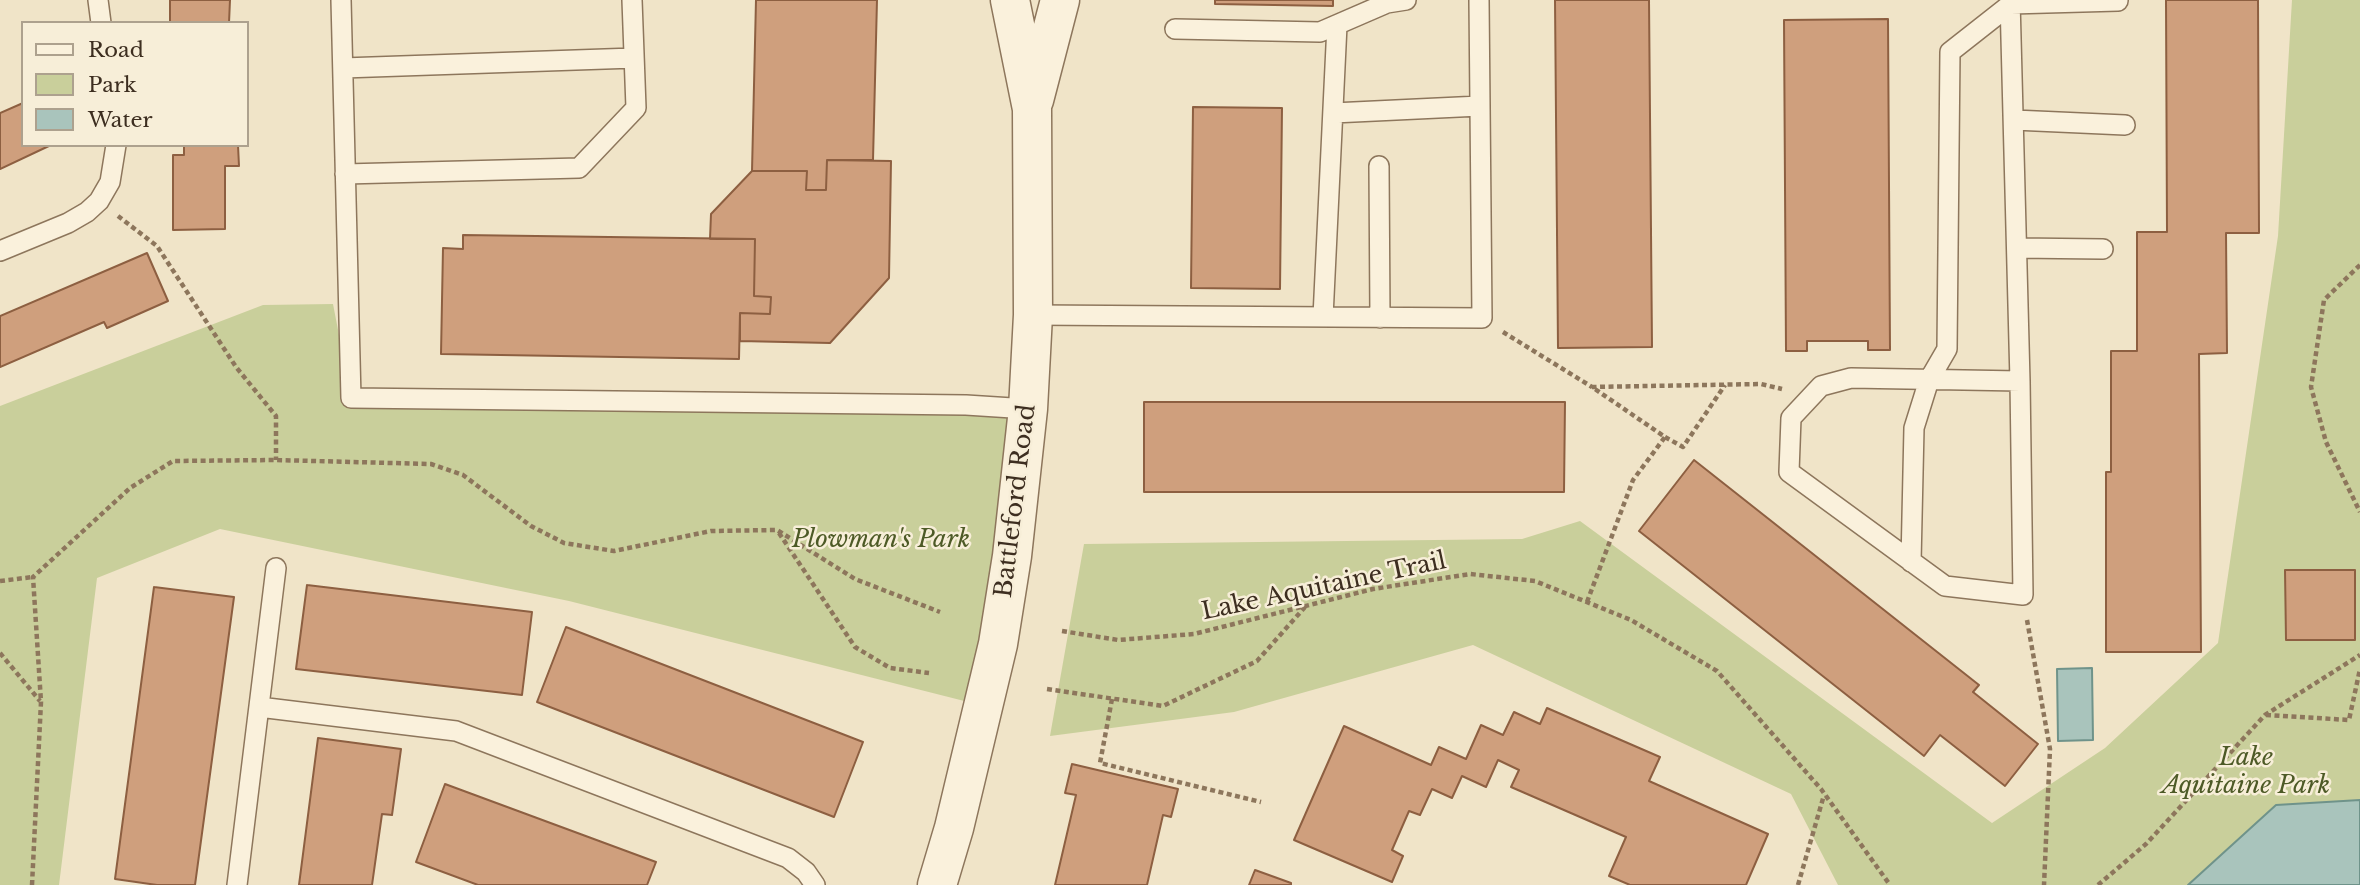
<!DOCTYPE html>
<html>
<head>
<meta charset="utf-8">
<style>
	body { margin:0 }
	#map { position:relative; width:2360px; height:885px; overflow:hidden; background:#f0e4c8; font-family:"Libre Baskerville",serif }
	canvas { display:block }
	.legend { position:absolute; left:21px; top:21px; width:228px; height:126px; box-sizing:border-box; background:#f7eed8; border:2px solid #ada18e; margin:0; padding:9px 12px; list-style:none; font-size:21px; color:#3d2e20 }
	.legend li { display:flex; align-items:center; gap:14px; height:35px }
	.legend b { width:35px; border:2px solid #ada18e }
</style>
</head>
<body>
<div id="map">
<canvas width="2360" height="885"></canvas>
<ul class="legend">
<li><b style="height:9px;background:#faf1dc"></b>Road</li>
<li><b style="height:19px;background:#c9cf9b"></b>Park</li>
<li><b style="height:19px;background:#a9c4bc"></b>Water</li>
</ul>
</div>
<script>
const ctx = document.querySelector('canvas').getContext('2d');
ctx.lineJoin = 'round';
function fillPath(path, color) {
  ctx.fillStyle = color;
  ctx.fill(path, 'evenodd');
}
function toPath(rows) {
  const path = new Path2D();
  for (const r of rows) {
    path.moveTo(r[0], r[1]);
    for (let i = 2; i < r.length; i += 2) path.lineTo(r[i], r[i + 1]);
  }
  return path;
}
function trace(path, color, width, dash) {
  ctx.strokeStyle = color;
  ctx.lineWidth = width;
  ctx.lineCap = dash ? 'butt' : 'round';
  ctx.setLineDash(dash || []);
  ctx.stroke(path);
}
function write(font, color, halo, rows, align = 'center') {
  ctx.font = font + ' "Libre Baskerville",serif';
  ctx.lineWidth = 5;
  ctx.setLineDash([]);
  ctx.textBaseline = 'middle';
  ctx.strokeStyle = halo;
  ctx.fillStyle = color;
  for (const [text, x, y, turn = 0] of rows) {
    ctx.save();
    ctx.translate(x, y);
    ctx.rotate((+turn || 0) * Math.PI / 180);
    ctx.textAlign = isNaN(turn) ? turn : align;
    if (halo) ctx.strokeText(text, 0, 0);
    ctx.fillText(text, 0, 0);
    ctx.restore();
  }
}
fillPath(toPath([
	[2292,0,2360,0,2360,885,1838,885,1791,794,1473,645,1234,712,1050,736,1084,544,1522,539,1580,521,1992,823,2105,748,2218,643,2278,236],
	[333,304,351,397,1028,409,988,707,569,601,220,529,97,578,59,885,0,885,0,406,263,305]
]), '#c9cf9b');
const water = toPath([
	[2092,668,2093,740,2058,741,2057,669,2092,668],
	[2360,800,2360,885,2188,885,2276,805,2360,800]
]);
fillPath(water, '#a9c4bc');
trace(water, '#6f938a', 2);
const building = toPath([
	[170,0,230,0,229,23,170,23,170,0],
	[756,0,877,0,873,160,827,160,826,190,806,190,807,171,752,171,756,0],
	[1215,0,1333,0,1333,6,1215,4,1215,0],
	[1555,0,1649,0,1652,347,1558,348,1555,0],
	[2166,0,2258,0,2259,233,2226,233,2227,353,2199,354,2201,652,2106,652,2106,472,2111,472,2111,351,2137,351,2137,232,2167,232,2166,0],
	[1888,19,1890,350,1868,350,1868,341,1807,341,1807,351,1786,351,1784,20,1888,19],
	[23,103,23,145,51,145,0,169,0,113,23,103],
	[1193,107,1282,108,1280,289,1191,288,1193,107],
	[184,145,238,145,239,166,225,166,225,229,173,230,173,155,184,155,184,145],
	[827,160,891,161,889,278,830,343,740,341,740,313,770,314,771,297,754,296,755,239,710,239,711,214,752,171,807,171,806,190,826,190,827,160],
	[463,235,755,239,754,296,771,297,770,314,740,313,739,359,441,354,443,248,463,249,463,235],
	[147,253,168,301,107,328,104,322,0,367,0,316,147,253],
	[1144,402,1565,402,1564,492,1144,492,1144,402],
	[1694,460,1979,685,1973,692,2038,744,2005,786,1940,735,1924,756,1639,531,1694,460],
	[2285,570,2355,570,2355,640,2286,640,2285,570],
	[307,585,532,612,522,695,296,669,307,585],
	[154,587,234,597,195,885,157,885,115,879,154,587],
	[566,627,863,742,834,817,537,702,566,627],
	[1547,708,1660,757,1649,781,1768,834,1746,885,1630,885,1609,876,1626,837,1511,787,1519,770,1498,760,1486,787,1462,776,1452,798,1432,789,1420,815,1409,811,1392,850,1403,856,1392,882,1294,840,1344,726,1431,765,1439,747,1466,759,1481,725,1503,735,1514,712,1540,724,1547,708],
	[318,738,401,749,392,815,382,814,372,885,299,885,318,738],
	[1072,764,1178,789,1171,817,1163,815,1147,885,1055,885,1076,795,1065,793,1072,764],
	[445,784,656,862,647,885,478,885,416,862,445,784],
	[1255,870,1291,883,1291,885,1249,885,1255,870]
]);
fillPath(building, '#cf9f7d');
trace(building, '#8d5f41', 2);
const service = toPath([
	[98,0,101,23],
	[341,0,351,398,966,405,1028,409],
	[2010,0,2020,381,2023,595,1945,586,1789,472,1791,418,1821,386,1851,378,2020,381],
	[1175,29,1320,32,1387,3,1406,0],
	[343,68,634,58],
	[1333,113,1480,106],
	[2014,120,2125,125],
	[1379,166,1380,318],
	[345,174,579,168,636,108,632,0],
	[2017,248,2103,249],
	[0,251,68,223,87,212,99,201,110,182,116,145],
	[1033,315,1482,318,1479,0],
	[1323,317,1337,25],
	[1911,562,1914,428,1929,380,1947,349,1950,52,2011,4,2118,1],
	[259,707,456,731,788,858,806,872,815,885],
	[237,885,276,568]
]);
const tertiary = toPath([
	[1034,100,1060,0],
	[937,885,954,828,998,644,1012,556,1028,409,1033,315,1032,109,1010,0]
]);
trace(service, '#8d765c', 22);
trace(tertiary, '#8d765c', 41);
trace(toPath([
	[118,216,157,246,236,367,276,416,276,460],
	[2360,265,2324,300,2311,387,2326,442,2360,512],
	[1503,332,1592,387],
	[1665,437,1683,447,1725,385],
	[779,533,855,647,890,668,929,673],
	[0,581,33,577],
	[1587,602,1633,480,1665,437,1592,387,1761,384,1782,389],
	[2027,620,2050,749,2044,885],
	[1062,631,1118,640,1194,634,1373,589,1470,574,1535,581,1631,620,1717,671,1821,789,1890,885],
	[0,653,40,701],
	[1047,689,1163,706,1257,661,1305,607],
	[1112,699,1100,763,1261,802],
	[2266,715,2349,720,2360,669],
	[32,885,41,702,33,577,130,488,173,461,276,460,431,464,463,475,531,526,564,543,614,551,711,531,777,530,855,579,940,612],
	[1798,885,1824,795],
	[2098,885,2146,844,2265,715,2360,655]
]), '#8d765c', 4.5, [5, 3.5]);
trace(service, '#faf1dc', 19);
trace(tertiary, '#faf1dc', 38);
write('24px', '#3d2e20', '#f7eed8', [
	["Battleford Road",1016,501,-83],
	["Lake Aquitaine Trail",1324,587,-12]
]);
write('italic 24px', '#4d5a26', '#f7eed8', [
	["Plowman's Park",881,540],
	["Lake",2246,758],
	["Aquitaine Park",2246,786]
]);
</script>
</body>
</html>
